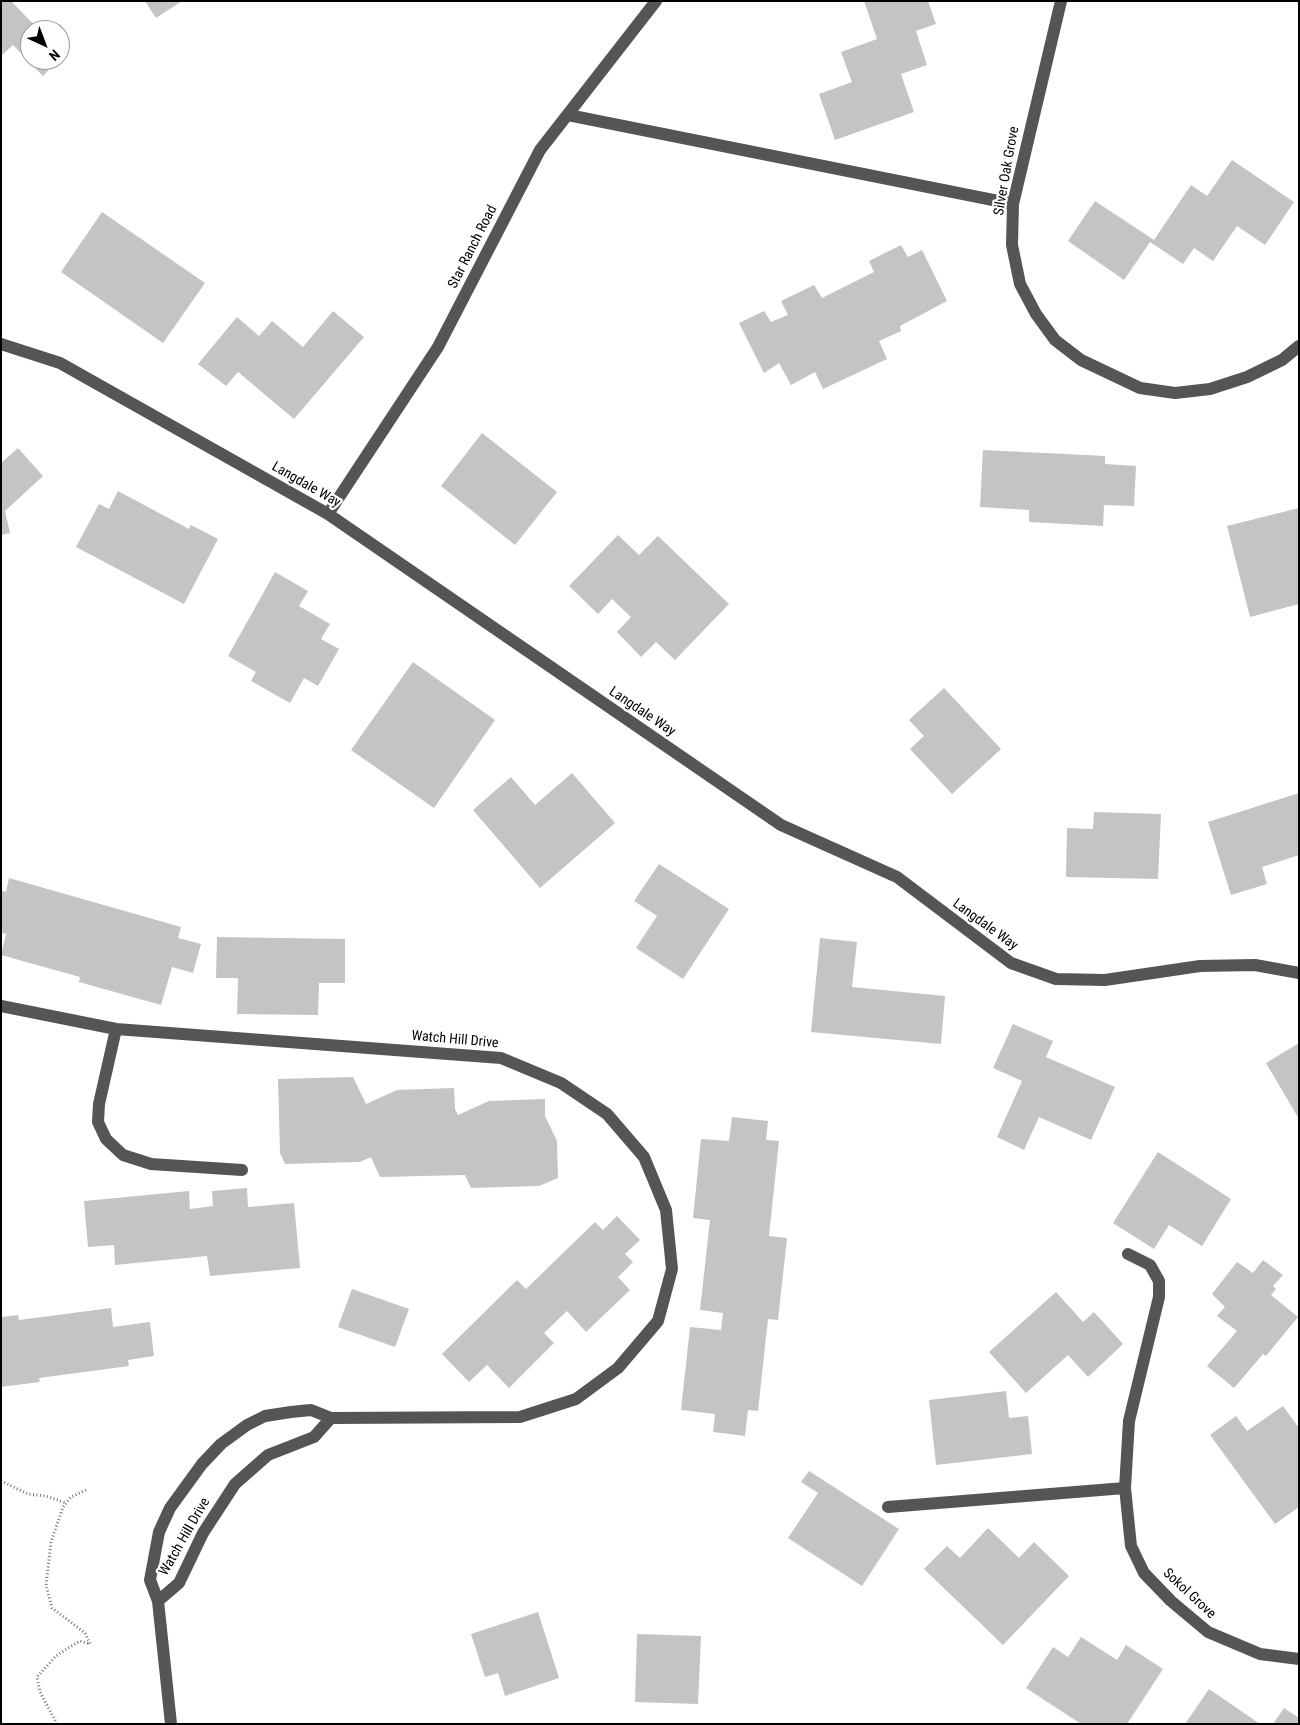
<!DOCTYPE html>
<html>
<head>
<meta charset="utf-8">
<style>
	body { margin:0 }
	#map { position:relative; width:1300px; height:1725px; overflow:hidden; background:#fff; font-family:"Roboto Condensed",sans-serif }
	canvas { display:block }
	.frame { position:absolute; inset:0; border:2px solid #000; pointer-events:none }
	.north { position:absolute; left:20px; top:20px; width:50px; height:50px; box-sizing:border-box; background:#fff; border:1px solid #999; border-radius:50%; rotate:137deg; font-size:14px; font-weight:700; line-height:20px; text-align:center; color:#000 }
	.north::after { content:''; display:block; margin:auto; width:18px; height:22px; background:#000; clip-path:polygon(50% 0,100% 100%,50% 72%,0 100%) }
</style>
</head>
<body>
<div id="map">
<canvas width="1300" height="1725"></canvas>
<div class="frame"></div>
<div class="north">N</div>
</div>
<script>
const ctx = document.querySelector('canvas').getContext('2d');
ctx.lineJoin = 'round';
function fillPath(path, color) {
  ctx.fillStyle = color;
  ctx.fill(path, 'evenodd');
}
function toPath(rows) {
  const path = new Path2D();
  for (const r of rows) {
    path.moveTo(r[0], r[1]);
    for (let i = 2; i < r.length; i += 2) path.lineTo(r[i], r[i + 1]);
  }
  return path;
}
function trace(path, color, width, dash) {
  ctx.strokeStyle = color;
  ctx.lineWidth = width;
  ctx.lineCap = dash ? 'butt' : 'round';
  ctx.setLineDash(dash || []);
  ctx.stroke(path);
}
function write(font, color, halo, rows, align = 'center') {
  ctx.font = font + ' "Roboto Condensed",sans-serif';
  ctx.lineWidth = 4.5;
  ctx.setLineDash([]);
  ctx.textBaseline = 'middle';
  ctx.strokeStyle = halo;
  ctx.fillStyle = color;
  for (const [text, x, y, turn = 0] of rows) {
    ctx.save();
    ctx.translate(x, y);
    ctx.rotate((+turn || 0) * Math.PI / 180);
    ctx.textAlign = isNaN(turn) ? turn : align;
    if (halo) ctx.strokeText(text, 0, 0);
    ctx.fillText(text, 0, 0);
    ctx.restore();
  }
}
fillPath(toPath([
	[1,1,11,1,39,30,30,30,30,60,58,60,43,76,13,45,1,56],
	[145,1,182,1,156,18],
	[864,1,928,1,936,24,916,31,927,65,901,74,914,112,835,140,819,94,852,82,841,52,877,39],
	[1232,160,1294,202,1265,245,1237,226,1213,261,1194,248,1183,264,1150,242,1124,280,1068,241,1095,201,1154,240,1191,185,1207,196],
	[102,212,205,283,163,343,61,272],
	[901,245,908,257,922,250,947,301,900,326,901,331,879,341,887,359,823,389,815,372,791,385,779,363,764,373,739,323,764,311,771,322,788,315,781,301,814,285,822,298,874,272,869,261],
	[333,311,364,337,294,419,238,372,226,386,198,364,237,317,259,336,272,321,303,347],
	[482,433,557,492,515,545,441,486],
	[18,448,43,476,5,511,10,533,1,535,1,463],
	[983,450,1105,456,1105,464,1136,466,1134,506,1104,505,1103,526,1029,522,1029,510,980,507],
	[118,491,189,529,191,525,218,539,184,604,76,547,99,504,109,509],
	[1299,508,1299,604,1250,617,1227,526],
	[618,535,639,555,658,536,729,604,675,660,656,642,641,657,617,632,631,617,612,599,598,614,569,586],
	[275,572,308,591,299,606,330,624,321,639,339,649,318,686,304,678,290,703,251,681,256,672,228,656],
	[413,662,495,720,434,808,351,750],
	[944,688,1001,749,952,794,910,749,924,736,909,720],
	[572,773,615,823,540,888,473,810,511,777,535,805],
	[1299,793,1299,855,1262,867,1267,884,1231,895,1208,822],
	[1094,812,1161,814,1158,879,1066,877,1067,828,1093,829],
	[659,864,729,909,683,979,636,948,657,916,634,901],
	[9,878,181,927,178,938,201,944,193,973,172,967,161,1005,79,982,80,977,1,955,6,934,1,933,1,890,6,892],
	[217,937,345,939,345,983,319,983,318,1015,237,1014,238,978,216,978],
	[820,938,857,942,852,987,945,996,941,1044,811,1032],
	[1013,1024,1053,1041,1046,1057,1115,1087,1091,1140,1039,1117,1024,1150,997,1137,1022,1081,993,1068],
	[1299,1043,1299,1119,1266,1063],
	[353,1077,366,1104,397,1090,454,1088,455,1109,458,1115,489,1101,545,1099,545,1116,557,1141,558,1178,539,1186,471,1188,465,1175,380,1177,371,1157,360,1162,285,1164,280,1153,278,1079],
	[732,1117,768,1121,766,1140,779,1141,769,1236,787,1238,778,1320,768,1319,758,1411,748,1410,745,1436,713,1432,715,1414,681,1410,690,1327,721,1330,723,1313,700,1310,710,1220,693,1218,701,1139,729,1141],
	[1158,1152,1231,1199,1202,1246,1169,1225,1154,1249,1113,1223],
	[247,1188,248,1207,294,1203,300,1268,210,1276,207,1256,115,1265,114,1245,88,1247,84,1201,189,1191,190,1209,213,1206,212,1191],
	[617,1216,640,1240,625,1254,633,1262,618,1277,630,1290,586,1332,567,1311,544,1333,554,1343,509,1388,487,1365,469,1382,442,1354,517,1280,526,1289,595,1222,603,1230],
	[1263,1260,1283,1275,1273,1286,1276,1289,1271,1295,1298,1317,1266,1356,1263,1354,1234,1388,1207,1366,1237,1331,1217,1316,1225,1307,1212,1294,1237,1262,1253,1273],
	[352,1289,409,1309,395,1347,338,1327],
	[1056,1292,1083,1322,1094,1312,1123,1344,1088,1377,1068,1355,1026,1393,989,1352],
	[111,1308,113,1327,150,1322,154,1356,128,1360,129,1366,39,1378,40,1382,1,1387,1,1317,18,1315,19,1320],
	[1006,1391,1009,1418,1028,1416,1032,1454,936,1465,929,1400],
	[1283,1406,1299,1428,1299,1507,1275,1524,1210,1435,1236,1416,1247,1431],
	[809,1471,899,1529,862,1586,788,1538,818,1493,801,1482],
	[988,1528,1019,1558,1034,1542,1069,1576,1003,1645,924,1569,947,1546,960,1558],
	[538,1612,559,1678,505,1696,498,1673,485,1677,471,1634],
	[637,1634,701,1636,698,1704,635,1702],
	[1081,1637,1117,1660,1126,1645,1163,1669,1127,1724,1081,1724,1026,1688,1053,1647,1068,1657],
	[1209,1689,1260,1724,1185,1724],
	[1284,1708,1299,1718,1299,1724,1273,1724]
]), '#c4c4c4');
trace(toPath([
	[1,1481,28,1494,46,1496,66,1503],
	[57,1724,40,1692,37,1677,55,1657,68,1648,80,1641,90,1644,85,1633,52,1608,46,1585,51,1542,63,1507,71,1497,86,1490]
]), '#777', 3, [1, 2.5]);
trace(toPath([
	[1061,1,1013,204,1012,245,1020,284,1036,314,1055,340,1081,360,1140,388,1175,393,1210,389,1247,377,1282,360,1299,346],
	[568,115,1013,204],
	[1,344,60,363,328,514,781,825,897,877,1011,963,1056,979,1105,980,1200,966,1255,965,1299,973],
	[328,514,438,347,540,150,656,1],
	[1,1006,116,1029,501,1058,561,1083,607,1114,644,1157,666,1210,672,1269,658,1321,618,1368,576,1399,520,1417,331,1418,311,1410,291,1412,265,1416,247,1425,221,1444,202,1464,170,1508,159,1532,150,1580,158,1601,171,1724],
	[116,1029,99,1104,98,1122,106,1139,123,1155,151,1164,242,1170],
	[1128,1254,1150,1265,1159,1281,1159,1297,1129,1421,1125,1488,1131,1546,1144,1573,1171,1601,1208,1632,1260,1654,1299,1659],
	[888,1507,1125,1488],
	[158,1601,179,1583,203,1533,235,1484,268,1455,314,1437,331,1418]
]), '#555', 12);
write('14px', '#000', '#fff', [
	["Silver Oak Grove",1007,171,-80],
	["Star Ranch Road",473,247,-63],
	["Langdale Way",306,485,30],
	["Langdale Way",642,712,34],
	["Langdale Way",985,925,36],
	["Watch Hill Drive",455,1040,5],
	["Watch Hill Drive",185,1537,-60],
	["Sokol Grove",1189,1594,43]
]);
</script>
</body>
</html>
